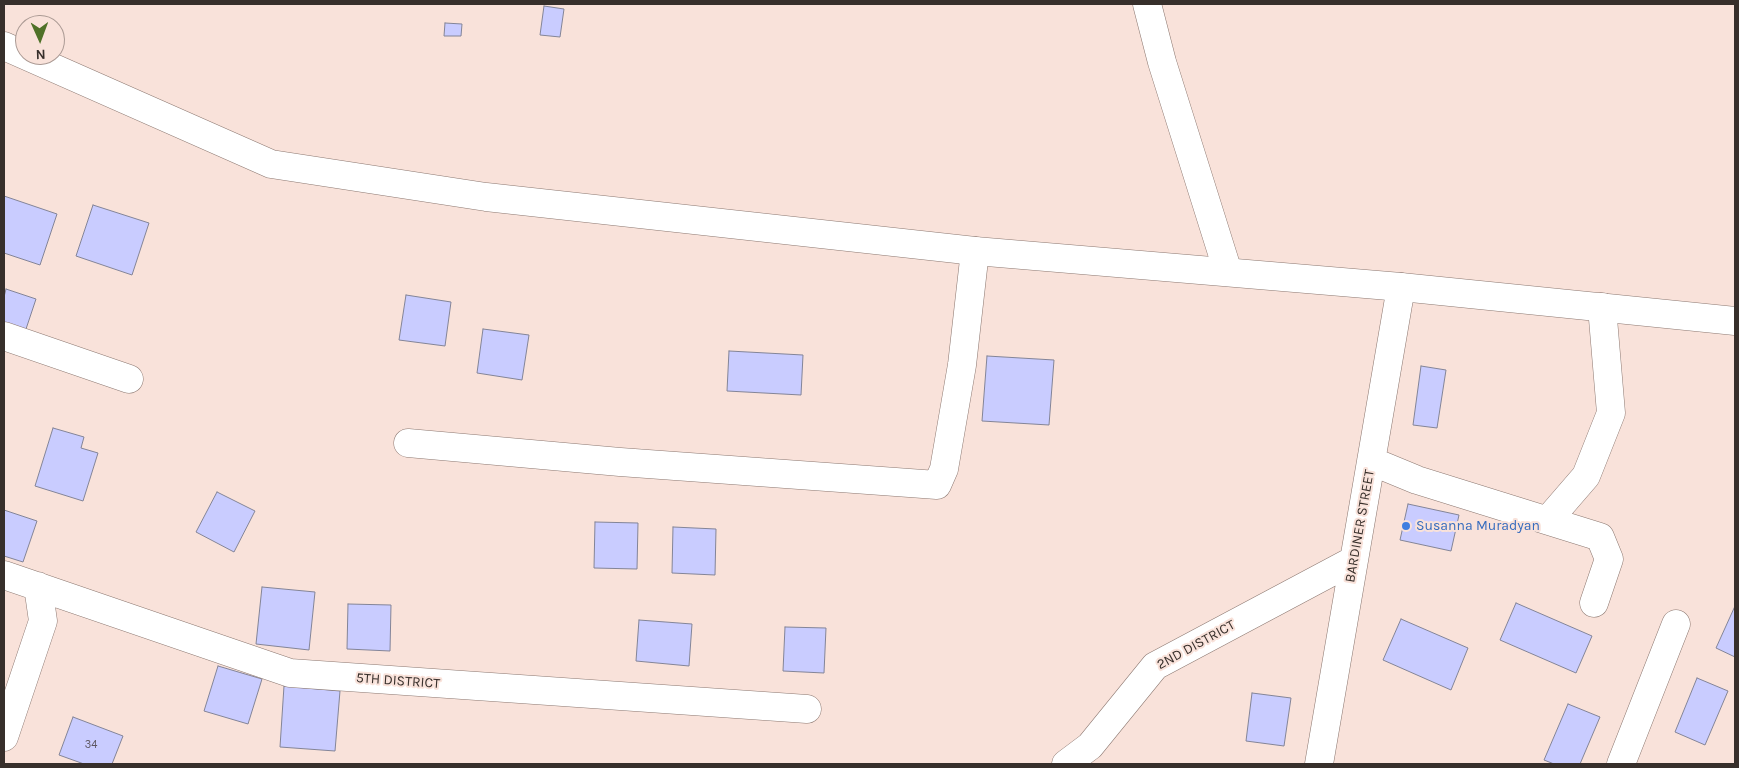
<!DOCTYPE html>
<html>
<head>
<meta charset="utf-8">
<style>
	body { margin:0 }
	#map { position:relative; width:1739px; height:768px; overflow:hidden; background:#f9e2da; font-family:Karla,sans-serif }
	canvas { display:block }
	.frame { position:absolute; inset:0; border:5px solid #372f2b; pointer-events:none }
	.north { position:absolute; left:15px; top:15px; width:50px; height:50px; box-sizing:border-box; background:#f9e2da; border:1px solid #ab9a94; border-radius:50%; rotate:178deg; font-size:14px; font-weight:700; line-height:20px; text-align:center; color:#372f2b }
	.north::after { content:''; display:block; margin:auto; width:18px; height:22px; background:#4f7128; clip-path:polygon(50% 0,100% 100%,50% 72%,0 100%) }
</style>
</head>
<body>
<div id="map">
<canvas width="1739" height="768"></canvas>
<div class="frame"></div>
<div class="north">N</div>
</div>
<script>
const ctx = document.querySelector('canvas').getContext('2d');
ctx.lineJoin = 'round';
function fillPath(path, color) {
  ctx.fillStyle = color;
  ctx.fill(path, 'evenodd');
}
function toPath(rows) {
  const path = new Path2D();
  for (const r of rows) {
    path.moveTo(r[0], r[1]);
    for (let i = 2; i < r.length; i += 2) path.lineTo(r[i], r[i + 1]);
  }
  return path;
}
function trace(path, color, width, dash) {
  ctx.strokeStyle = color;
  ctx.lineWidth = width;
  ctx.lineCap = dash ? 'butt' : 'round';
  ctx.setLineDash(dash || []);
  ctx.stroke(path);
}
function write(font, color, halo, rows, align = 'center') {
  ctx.font = font + ' Karla,sans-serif';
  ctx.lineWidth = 4;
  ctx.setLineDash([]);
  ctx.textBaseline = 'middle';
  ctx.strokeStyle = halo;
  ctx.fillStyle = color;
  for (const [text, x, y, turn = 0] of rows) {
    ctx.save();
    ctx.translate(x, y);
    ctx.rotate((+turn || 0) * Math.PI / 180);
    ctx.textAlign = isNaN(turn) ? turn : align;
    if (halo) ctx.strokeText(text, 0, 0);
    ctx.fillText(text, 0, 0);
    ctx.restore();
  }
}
const building = toPath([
	[544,6,564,9,560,37,540,35,544,6],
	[445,23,462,24,461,36,444,36,445,23],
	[4,196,57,214,40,265,4,253,4,196],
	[93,205,149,223,132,275,76,256,93,205],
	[6,289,36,299,25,332,4,325,4,297,6,289],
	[406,295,451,302,445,346,399,340,406,295],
	[483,329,529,335,522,380,477,373,483,329],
	[729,351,803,355,801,395,727,391,729,351],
	[987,356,1054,360,1049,425,982,421,987,356],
	[1421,366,1446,370,1437,428,1413,425,1421,366],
	[53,428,84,437,81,448,98,453,83,501,35,486,53,428],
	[217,492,255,511,234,552,196,532,217,492],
	[1408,504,1459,515,1451,551,1400,540,1408,504],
	[4,510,37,521,23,562,4,556,4,510],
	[595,522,638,523,637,569,594,568,595,522],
	[673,527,716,529,715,575,672,573,673,527],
	[262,587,315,592,309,650,256,644,262,587],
	[1516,603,1592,636,1576,673,1500,640,1516,603],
	[348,604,391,605,390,651,347,649,348,604],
	[1735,606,1735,657,1716,648,1735,606],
	[1401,619,1468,648,1451,690,1383,660,1401,619],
	[639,620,692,624,689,666,636,661,639,620],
	[785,627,826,628,824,673,783,671,785,627],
	[218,666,262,679,248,724,204,711,218,666],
	[1697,678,1728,691,1705,745,1675,732,1697,678],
	[284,686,340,691,335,751,280,747,284,686],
	[1252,693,1291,698,1284,746,1246,741,1252,693],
	[1568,704,1600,717,1580,764,1554,764,1544,760,1568,704],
	[73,717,123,736,112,764,84,764,59,755,73,717]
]);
fillPath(building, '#c9ccff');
trace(building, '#838497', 1);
const minor = toPath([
	[1147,4,1162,62,1228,272],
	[4,336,129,379],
	[408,443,620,462,937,485,944,469,962,365,975,251],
	[1371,461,1417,480,1600,537,1609,559,1594,603],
	[1548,520,1586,476,1611,413,1602,307],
	[4,575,290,673,807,709],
	[4,737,43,621,38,586],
	[1066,764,1090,746,1155,666,1354,560],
	[1319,764,1401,287],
	[1621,764,1676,624]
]);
const major = toPath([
	[4,46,271,164,486,197,975,251,1401,287,1735,321]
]);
trace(minor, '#8c7871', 29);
trace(major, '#8c7871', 29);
trace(minor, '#fff', 28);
trace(major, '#fff', 28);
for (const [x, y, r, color] of [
	[1406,526,5,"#3f7fe0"]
]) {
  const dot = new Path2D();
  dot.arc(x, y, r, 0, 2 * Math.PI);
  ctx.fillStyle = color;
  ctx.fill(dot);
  trace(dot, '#f9e2da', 2);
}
write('11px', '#5c5660', null, [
	["34",91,745]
]);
write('14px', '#372f2b', '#f9e2da', [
	["BARDINER STREET",1360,526,-80],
	["2ND DISTRICT",1196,645,-29],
	["5TH DISTRICT",398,681,4]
]);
write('14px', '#366cbe', '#f9e2da', [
	["Susanna Muradyan",1416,526]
], 'left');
</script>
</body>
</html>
